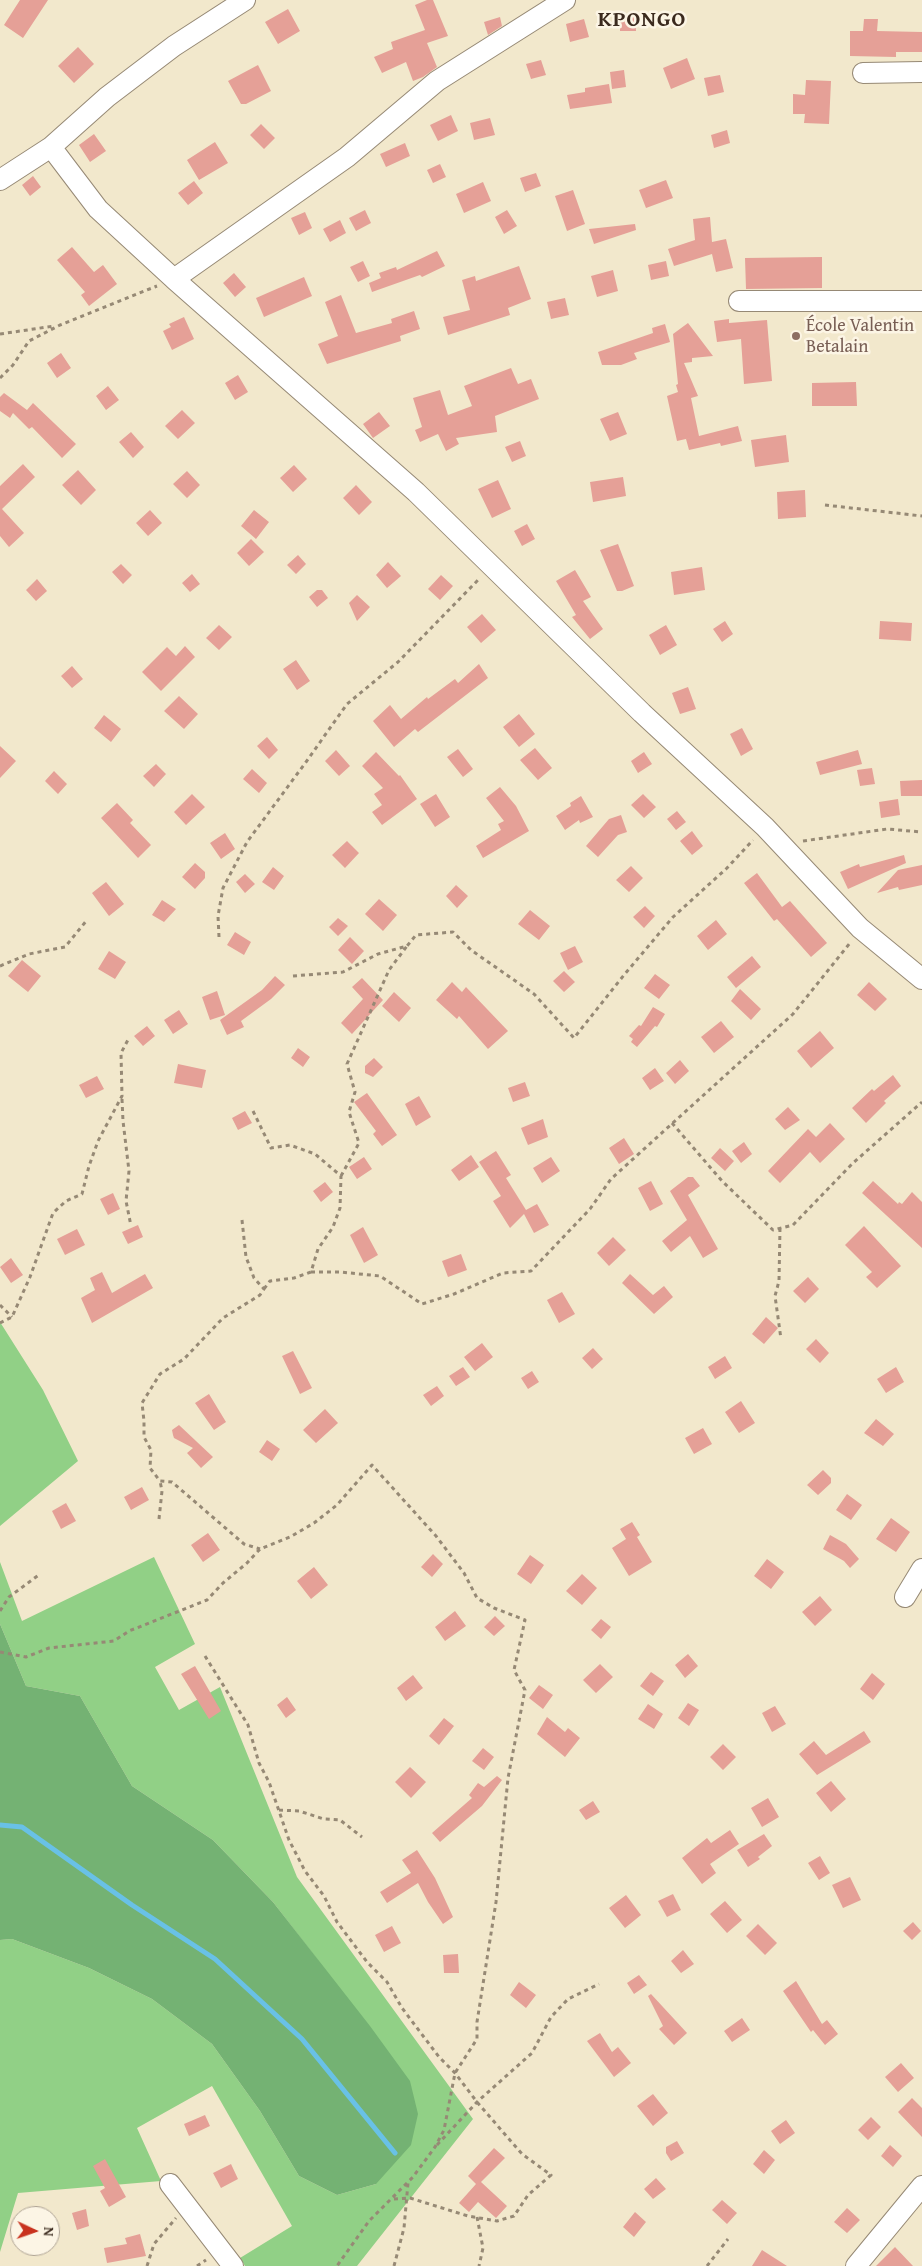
<!DOCTYPE html>
<html>
<head>
<meta charset="utf-8">
<style>
	body { margin:0 }
	#map { position:relative; width:922px; height:2266px; overflow:hidden; background:#f2e8cc; font-family:"Gentium Book Plus",serif }
	canvas { display:block }
	.north { position:absolute; left:10px; top:2206px; width:50px; height:50px; box-sizing:border-box; background:#fcf5e5; border:1px solid #afa495; border-radius:50%; rotate:93deg; font-size:14px; font-weight:700; line-height:20px; text-align:center; color:#3b2a1e }
	.north::after { content:''; display:block; margin:auto; width:18px; height:22px; background:#c8321e; clip-path:polygon(50% 0,100% 100%,50% 72%,0 100%) }
</style>
</head>
<body>
<div id="map">
<canvas width="922" height="2266"></canvas>
<div class="north">N</div>
</div>
<script>
const ctx = document.querySelector('canvas').getContext('2d');
ctx.lineJoin = 'round';
function fillPath(path, color) {
  ctx.fillStyle = color;
  ctx.fill(path, 'evenodd');
}
function toPath(rows) {
  const path = new Path2D();
  for (const r of rows) {
    path.moveTo(r[0], r[1]);
    for (let i = 2; i < r.length; i += 2) path.lineTo(r[i], r[i + 1]);
  }
  return path;
}
function trace(path, color, width, dash) {
  ctx.strokeStyle = color;
  ctx.lineWidth = width;
  ctx.lineCap = dash ? 'butt' : 'round';
  ctx.setLineDash(dash || []);
  ctx.stroke(path);
}
function write(font, color, halo, rows, align = 'center') {
  ctx.font = font + ' "Gentium Book Plus",serif';
  ctx.lineWidth = 5;
  ctx.setLineDash([]);
  ctx.textBaseline = 'middle';
  ctx.strokeStyle = halo;
  ctx.fillStyle = color;
  for (const [text, x, y, turn = 0] of rows) {
    ctx.save();
    ctx.translate(x, y);
    ctx.rotate((+turn || 0) * Math.PI / 180);
    ctx.textAlign = isNaN(turn) ? turn : align;
    if (halo) ctx.strokeText(text, 0, 0);
    ctx.fillText(text, 0, 0);
    ctx.restore();
  }
}
fillPath(toPath([
	[0,1322,43,1390,78,1461,0,1526],
	[154,1557,195,1644,155,1667,179,1710,220,1687,297,1877,473,2119,357,2266,245,2266,240,2258,292,2226,212,2086,137,2128,161,2181,18,2193,0,2252,0,1940,12,1939,89,1968,152,1999,212,2044,260,2111,299,2176,337,2195,376,2184,317,1959,273,1902,213,1840,132,1786,80,1696,26,1686,0,1624,0,1562,22,1621]
]), '#91d086');
fillPath(toPath([
	[0,1624,26,1686,80,1696,132,1786,213,1840,273,1902,370,2026,410,2081,418,2114,411,2145,376,2184,337,2195,299,2176,260,2111,212,2044,152,1999,89,1968,12,1939,0,1940]
]), '#74b273');
trace(toPath([
	[0,1825,22,1827,132,1905,215,1959,302,2039,395,2153]
]), '#69c1e6', 5);
fillPath(toPath([
	[20,0,48,0,23,38,4,25],
	[427,0,433,0,448,36,427,43,437,67,423,77,413,81,406,62,382,73,374,57,393,49,391,42,425,30,415,5],
	[288,9,300,31,278,44,265,22],
	[620,14,635,14,636,31,620,31],
	[500,17,502,26,488,35,484,22],
	[584,19,589,37,570,42,566,24],
	[864,19,878,19,877,31,922,32,922,52,896,52,896,57,850,56,850,31,863,31],
	[78,47,94,64,74,83,58,66],
	[687,58,695,79,671,89,663,68],
	[541,60,546,75,531,79,526,64],
	[258,65,271,91,246,104,241,104,228,81],
	[624,70,626,87,612,89,610,72],
	[720,75,724,92,708,96,704,78],
	[806,80,831,81,829,124,804,123,805,114,793,114,793,94,805,95],
	[609,84,612,103,570,109,567,95,585,92,585,88],
	[451,115,458,131,438,141,430,125],
	[490,118,495,135,474,140,470,123],
	[261,124,275,138,264,149,250,135],
	[727,130,730,143,714,148,711,135],
	[94,134,106,151,90,162,79,145],
	[215,142,228,163,199,180,187,160],
	[405,143,410,156,386,167,380,154],
	[440,164,446,177,433,183,427,170],
	[536,173,541,186,525,192,520,178],
	[33,176,41,187,30,196,22,185],
	[666,180,673,198,646,208,639,190],
	[194,181,203,193,188,205,178,193],
	[483,182,491,201,464,213,456,194],
	[573,190,585,224,567,231,555,196],
	[365,210,371,223,356,231,349,218],
	[507,210,517,226,504,234,495,217],
	[305,212,312,228,299,235,291,218],
	[710,217,712,242,726,239,733,268,716,272,712,254,674,266,668,249,695,240,693,219],
	[340,220,346,233,330,242,323,229],
	[635,224,636,230,594,244,589,229],
	[72,247,94,272,103,265,117,284,89,306,81,295,85,292,57,260],
	[437,251,445,266,422,277,420,275,372,292,369,283,381,278,379,273,396,267,397,270],
	[822,257,822,288,746,289,745,258],
	[363,261,370,276,358,282,350,267],
	[666,261,669,276,651,280,648,265],
	[519,266,531,299,508,308,510,315,448,335,443,317,470,310,462,280,475,276,476,281],
	[613,270,618,291,597,297,591,276],
	[234,273,246,287,235,297,223,283],
	[304,277,312,296,264,317,256,298],
	[341,295,356,333,392,323,391,319,414,311,420,329,400,336,401,341,327,364,318,344,338,336,325,302],
	[565,298,569,315,551,319,547,302],
	[184,317,194,339,172,350,163,331,171,327,169,324],
	[729,319,729,323,767,320,772,381,744,384,741,339,717,342,714,321],
	[688,323,713,356,692,358,692,362,684,363,698,396,691,398,699,436,738,426,742,441,721,446,720,443,689,450,686,439,699,436,677,441,667,396,678,392,676,385,678,384,673,334],
	[665,324,670,342,634,353,637,359,621,365,602,365,598,352,653,333,652,328],
	[61,353,71,368,57,378,47,363],
	[511,368,518,384,531,379,539,399,495,416,497,432,456,438,459,444,446,451,438,434,420,442,415,430,422,427,413,398,440,390,448,415,472,406,464,386],
	[238,375,248,392,235,400,225,383],
	[856,382,857,406,812,406,812,383],
	[108,386,119,400,106,410,96,396],
	[4,393,27,410,33,403,76,444,62,458,32,427,29,429,13,413,10,418,0,411,0,397],
	[182,410,195,423,178,439,165,426],
	[379,412,390,426,373,438,363,424],
	[618,412,627,434,610,441,600,419],
	[131,432,144,447,133,458,119,442],
	[786,435,789,462,755,467,751,440],
	[520,441,526,456,512,462,505,447],
	[23,464,35,477,2,509,24,533,9,547,0,536,0,486],
	[294,465,307,479,293,492,280,478],
	[78,470,96,490,81,505,62,485],
	[187,471,200,485,187,498,173,484],
	[623,477,626,496,593,502,590,482],
	[498,480,511,509,492,518,478,489],
	[356,485,372,502,359,515,343,498],
	[805,490,806,517,778,519,777,492],
	[150,510,162,523,148,536,136,523],
	[254,510,269,522,256,539,241,526],
	[527,524,535,539,522,546,514,531],
	[251,539,264,552,249,566,237,553],
	[618,544,634,586,622,591,617,591,600,550],
	[298,555,306,564,296,574,287,565],
	[388,562,401,576,387,588,376,575],
	[121,564,132,575,123,584,112,572],
	[702,567,705,590,674,595,671,572],
	[575,570,591,597,583,601,603,629,590,639,572,617,576,615,556,581],
	[192,574,200,584,190,592,182,583],
	[441,575,453,586,440,600,428,589],
	[37,579,47,591,36,601,26,590],
	[317,590,322,590,328,598,317,607,309,597],
	[357,595,370,607,357,621,349,603],
	[482,614,496,630,481,643,467,627],
	[725,621,733,634,722,642,713,629],
	[880,621,912,623,911,641,879,639],
	[219,625,232,637,219,650,206,638],
	[666,625,677,645,660,655,649,635],
	[185,646,195,657,161,691,142,672,167,647,176,656],
	[296,660,310,681,297,690,283,669],
	[479,664,488,678,418,732,415,729,394,747,373,721,390,705,401,719,427,697,428,699,455,679,458,683],
	[72,666,83,679,72,688,61,676],
	[688,687,696,709,680,714,672,693],
	[179,696,198,714,184,729,164,711],
	[519,714,535,734,519,747,503,727],
	[104,715,121,729,111,742,94,728],
	[742,728,753,749,741,756,730,734],
	[267,737,278,750,269,759,257,746],
	[0,746,16,761,0,778],
	[535,748,552,768,538,780,520,760],
	[458,749,473,769,463,777,447,757],
	[336,750,350,766,339,776,325,761],
	[858,750,862,764,820,775,816,762],
	[376,752,399,776,400,775,417,799,382,825,372,812,382,805,374,794,383,788,362,766],
	[644,752,652,764,638,773,631,761],
	[156,764,166,774,154,787,143,776],
	[872,768,875,784,860,786,857,770],
	[252,769,267,783,259,793,243,779],
	[54,771,67,784,58,794,45,781],
	[922,780,922,796,901,796,900,781],
	[500,787,516,806,529,831,483,858,476,846,501,830,498,824,504,821,486,798],
	[192,794,205,807,186,825,174,812],
	[436,794,450,817,435,827,420,804],
	[643,794,656,807,644,818,631,805],
	[581,796,593,817,580,823,579,820,565,830,556,816,571,806,570,803],
	[898,799,900,815,881,818,879,802],
	[117,803,133,820,130,823,151,845,138,858,101,818],
	[677,811,686,822,676,830,667,819],
	[621,815,627,832,618,835,598,857,586,846,609,819],
	[692,831,703,846,692,855,680,841],
	[225,833,235,849,221,859,210,843],
	[347,841,359,853,345,868,332,855],
	[904,855,906,863,848,889,840,872,859,864,860,867],
	[195,863,205,872,205,878,195,889,182,877],
	[922,865,922,885,899,890,898,887,877,893,898,870],
	[631,866,643,878,629,892,616,880],
	[273,867,284,876,274,890,262,882],
	[757,873,782,907,790,901,827,943,811,957,777,919,774,921,744,883],
	[245,874,255,884,245,893,236,882],
	[106,882,124,904,109,916,92,893],
	[456,885,468,896,457,908,446,896],
	[379,899,397,915,383,931,365,914],
	[162,900,176,909,164,922,152,915],
	[645,906,655,916,644,928,633,917],
	[530,910,550,926,539,940,518,924],
	[338,918,348,926,338,936,329,927],
	[716,920,727,934,708,950,697,936],
	[235,932,251,942,244,955,227,945],
	[350,937,364,951,352,964,338,950],
	[575,946,583,962,568,970,560,953],
	[109,951,126,962,115,979,98,969],
	[752,956,761,967,736,988,727,977],
	[22,960,41,976,28,992,8,976],
	[564,971,575,982,564,992,553,981],
	[655,974,670,985,659,999,644,988],
	[275,976,285,985,271,999,241,1021,244,1027,227,1035,220,1020,262,990],
	[362,978,383,1000,352,1034,341,1023,363,999,352,987],
	[452,982,462,992,466,987,508,1031,488,1049,459,1016,457,1019,436,1000],
	[869,982,887,999,875,1011,857,995],
	[740,989,761,1009,751,1020,731,1001],
	[217,991,225,1015,210,1020,202,997],
	[394,992,411,1008,399,1022,382,1006],
	[653,1007,665,1014,657,1027,655,1026,637,1047,631,1042,633,1039,629,1036,639,1025,641,1026],
	[179,1010,188,1024,173,1034,164,1020],
	[721,1021,734,1037,714,1053,701,1037],
	[147,1026,155,1036,143,1046,134,1036],
	[820,1031,834,1048,811,1068,797,1051],
	[298,1048,310,1057,303,1067,291,1058],
	[374,1058,383,1067,373,1077,365,1073,365,1066],
	[680,1060,689,1071,675,1084,666,1073],
	[178,1064,206,1070,202,1088,174,1083],
	[655,1068,664,1081,650,1090,642,1078],
	[893,1075,901,1086,884,1101,886,1103,866,1123,852,1108,872,1089,874,1091],
	[97,1076,104,1089,86,1098,79,1085],
	[525,1082,530,1096,513,1102,508,1088],
	[367,1093,397,1135,382,1146,373,1134,376,1131,354,1102],
	[419,1096,431,1117,416,1126,405,1104],
	[788,1107,800,1120,785,1130,775,1119],
	[245,1111,252,1123,238,1130,232,1118],
	[543,1119,548,1137,528,1145,521,1128],
	[830,1123,845,1139,820,1163,810,1152,780,1183,768,1171,808,1129,816,1137],
	[624,1138,634,1154,619,1164,609,1148],
	[744,1142,752,1154,741,1163,732,1151],
	[720,1148,734,1161,725,1171,711,1158],
	[496,1151,511,1175,506,1178,526,1210,537,1204,549,1225,534,1233,524,1214,510,1228,493,1201,501,1196,479,1162],
	[471,1155,479,1167,459,1181,451,1170],
	[364,1157,372,1169,357,1179,349,1167],
	[551,1157,560,1171,542,1183,533,1168],
	[688,1177,693,1177,700,1186,688,1195,718,1249,703,1258,690,1236,671,1252,662,1241,687,1220,670,1191],
	[651,1181,663,1204,650,1211,638,1188],
	[873,1181,898,1204,899,1202,902,1204,912,1192,922,1202,922,1248,862,1193],
	[325,1182,333,1192,321,1202,313,1191],
	[113,1193,120,1209,108,1215,100,1199],
	[138,1225,143,1237,128,1244,122,1232],
	[864,1226,901,1266,877,1288,866,1277,872,1272,845,1245],
	[363,1227,378,1255,364,1263,350,1235],
	[77,1229,85,1245,65,1255,57,1239],
	[613,1237,626,1250,609,1266,597,1253],
	[461,1254,467,1270,448,1277,442,1261],
	[11,1258,23,1275,11,1283,0,1267],
	[102,1272,112,1293,145,1274,153,1288,92,1323,81,1298,95,1290,90,1278],
	[630,1274,653,1295,664,1286,673,1297,654,1314,622,1283],
	[808,1277,819,1289,805,1303,793,1291],
	[562,1292,575,1314,559,1323,547,1300],
	[766,1317,778,1328,764,1344,752,1334],
	[816,1339,829,1353,820,1363,806,1349],
	[482,1343,493,1357,475,1371,464,1357],
	[593,1348,603,1359,592,1369,582,1358],
	[293,1351,312,1388,300,1394,282,1356],
	[725,1356,732,1368,715,1379,708,1367],
	[463,1367,470,1377,456,1386,449,1376],
	[896,1367,904,1382,886,1393,877,1379],
	[532,1371,539,1382,528,1389,521,1378],
	[437,1386,444,1396,431,1406,423,1395],
	[209,1394,226,1422,214,1430,195,1403],
	[741,1401,755,1423,739,1433,725,1412],
	[325,1409,338,1423,316,1443,303,1430],
	[876,1419,894,1434,883,1446,864,1433],
	[179,1425,213,1457,201,1468,187,1453,193,1448,174,1438,173,1435,172,1430],
	[703,1428,712,1444,694,1454,685,1438],
	[267,1440,280,1449,272,1461,259,1452],
	[823,1470,831,1478,831,1483,818,1495,807,1485],
	[142,1487,149,1500,131,1510,124,1497],
	[847,1494,862,1505,851,1520,836,1510],
	[66,1503,76,1521,61,1529,52,1511],
	[891,1518,910,1532,896,1552,876,1539],
	[632,1522,640,1535,637,1537,652,1562,629,1576,612,1548,626,1539,620,1529],
	[208,1533,220,1550,203,1562,191,1545],
	[830,1535,846,1544,859,1559,850,1568,844,1561,823,1549],
	[433,1554,443,1564,432,1577,421,1567],
	[530,1555,544,1565,531,1584,517,1574],
	[767,1559,784,1572,771,1589,754,1576],
	[314,1567,328,1585,311,1599,297,1581],
	[582,1574,597,1588,582,1605,566,1591],
	[820,1596,832,1610,815,1626,802,1612],
	[455,1611,466,1626,445,1641,435,1627],
	[495,1616,505,1626,494,1636,484,1627],
	[601,1619,611,1627,601,1639,591,1630],
	[688,1654,698,1666,685,1678,675,1665],
	[600,1664,613,1677,596,1693,583,1680],
	[195,1666,221,1711,209,1719,181,1674],
	[651,1672,664,1681,653,1696,640,1686],
	[872,1673,885,1684,873,1700,860,1689],
	[413,1675,423,1688,406,1701,397,1688],
	[539,1685,553,1695,543,1709,529,1698],
	[287,1697,296,1710,286,1718,277,1705],
	[688,1703,699,1710,689,1726,678,1718],
	[648,1704,663,1714,654,1729,638,1719],
	[775,1706,786,1724,772,1732,762,1713],
	[547,1717,565,1732,568,1728,580,1738,565,1757,537,1734],
	[444,1718,454,1726,439,1745,429,1736],
	[864,1731,871,1742,817,1775,799,1754,814,1741,826,1755],
	[723,1744,736,1757,723,1770,710,1757],
	[483,1748,494,1757,484,1770,472,1761],
	[410,1767,426,1782,411,1798,395,1782],
	[497,1776,502,1780,482,1806,440,1842,432,1833,472,1798,469,1795,478,1783,484,1787],
	[831,1781,846,1799,831,1812,816,1793],
	[768,1798,779,1817,762,1827,751,1808],
	[593,1801,600,1812,586,1820,579,1810],
	[730,1830,739,1844,710,1864,716,1873,702,1884,682,1858,707,1838,711,1843],
	[764,1834,772,1846,758,1857,760,1859,748,1867,737,1850],
	[417,1850,435,1878,453,1917,443,1924,428,1902,418,1883,387,1903,380,1892,411,1873,402,1860],
	[820,1856,830,1873,819,1880,808,1863],
	[850,1877,861,1900,843,1908,832,1885],
	[673,1894,681,1910,667,1917,658,1901],
	[626,1895,641,1915,625,1928,609,1908],
	[725,1901,742,1920,727,1933,710,1914],
	[913,1922,921,1931,912,1940,903,1931],
	[758,1924,777,1943,765,1955,746,1936],
	[392,1926,401,1943,384,1952,375,1935],
	[683,1950,694,1964,681,1973,671,1961],
	[458,1954,459,1973,444,1973,443,1955],
	[639,1975,647,1985,634,1994,627,1983],
	[796,1981,822,2024,827,2020,838,2034,825,2045,813,2030,811,2032,783,1991],
	[519,1982,536,1995,526,2008,510,1995],
	[651,1994,687,2033,674,2045,659,2029,663,2026,648,1996],
	[742,2018,750,2030,732,2042,724,2031],
	[600,2033,612,2052,618,2047,631,2063,614,2077,587,2041],
	[901,2063,914,2078,898,2092,885,2077],
	[653,2094,668,2113,653,2126,637,2106],
	[912,2098,922,2108,922,2137,898,2112],
	[205,2115,210,2126,189,2136,184,2124],
	[871,2117,881,2127,868,2140,858,2130],
	[786,2120,795,2133,780,2144,771,2131],
	[677,2141,684,2153,671,2161,666,2153,666,2147],
	[890,2145,902,2156,893,2167,881,2156],
	[494,2148,505,2158,481,2182,507,2206,496,2218,478,2202,469,2212,459,2203,476,2184,468,2176],
	[764,2150,775,2160,764,2174,753,2164],
	[105,2159,126,2197,109,2207,100,2191,105,2188,93,2166],
	[231,2164,238,2179,221,2188,213,2173],
	[656,2178,666,2189,653,2199,644,2189],
	[722,2200,737,2213,727,2224,712,2210],
	[847,2208,860,2220,847,2233,834,2222],
	[86,2209,89,2226,77,2230,72,2213],
	[635,2212,646,2222,634,2237,623,2227],
	[140,2234,146,2256,107,2263,104,2248,127,2244,125,2238],
	[895,2247,913,2266,876,2266],
	[762,2250,787,2266,752,2266]
]), '#e5a097');
const minor = toPath([
	[863,73,922,72],
	[51,147,98,209,174,279,416,492,642,713,765,827,860,928,922,979],
	[0,180,51,147,107,97,174,46,245,0],
	[174,279,347,157,437,81,565,0],
	[739,301,922,301],
	[905,1597,922,1569],
	[170,2184,233,2266],
	[856,2266,922,2186]
]);
trace(minor, '#968975', 22);
trace(toPath([
	[0,334,54,326],
	[0,378,13,365,29,341,60,325,157,286],
	[825,505,922,516],
	[803,841,887,829,922,832],
	[219,937,218,916,223,888,247,842,306,762,347,704,398,662,480,578],
	[0,966,29,954,65,947,87,920],
	[293,976,343,972,378,954,407,946,416,935,453,932,471,950,534,994,574,1038,624,975,673,917,727,868,753,840],
	[122,1099,123,1121,129,1171,126,1201,131,1226],
	[253,1111,271,1148,290,1145,315,1154,341,1176,340,1208,333,1227,318,1249,311,1272,294,1278,270,1281,264,1289],
	[672,1123,722,1181,773,1230,793,1225,853,1163,922,1102],
	[341,1176,359,1143,349,1112,355,1092,347,1064,389,970,407,946],
	[242,1220,246,1257,254,1278,264,1289,260,1295,223,1318,184,1359,160,1374,142,1403,144,1421,144,1437,151,1450,150,1468,160,1481,172,1482,244,1544,260,1549],
	[780,1228,779,1281,775,1296,781,1339],
	[311,1272,340,1272,380,1276,422,1304,454,1294,503,1273,531,1271,590,1209,611,1179,793,1014,850,943],
	[0,1305,12,1317],
	[0,1323,12,1317,30,1277,53,1213,66,1201,82,1194,89,1166,98,1141,122,1096,121,1053,129,1038],
	[159,1519,162,1491,160,1481],
	[0,1611,9,1597,40,1574],
	[0,1652,26,1657,49,1648,114,1641,129,1631,207,1600,223,1583,247,1563,260,1549,290,1537,314,1523,337,1505,372,1465,436,1536,464,1573,477,1598,494,1608,525,1620,514,1670,525,1690,508,1778,496,1902,477,2022,477,2039,455,2073,444,2130,435,2147,413,2177,369,2221,337,2266],
	[205,1656,248,1725,259,1763,269,1782,289,1840,305,1871,324,1896,337,1922,367,1962,387,1982,402,2008,439,2057,455,2073,477,2102,522,2154,551,2175,528,2195,514,2216,497,2221,468,2216,410,2198,392,2199],
	[279,1810,299,1811,324,1819,340,1820,362,1837],
	[437,2145,477,2102,532,2053,551,2017,568,1999,599,1984],
	[477,2217,483,2248,479,2266],
	[147,2266,154,2244,176,2218],
	[197,2266,206,2260],
	[394,2266,404,2228,408,2183],
	[707,2266,728,2239]
]), '#968975', 3, [4, 4]);
trace(minor, '#fff', 20);
for (const [x, y, r, color] of [
	[796,336,5,"#8d6e63"]
]) {
  const dot = new Path2D();
  dot.arc(x, y, r, 0, 2 * Math.PI);
  ctx.fillStyle = color;
  ctx.fill(dot);
  trace(dot, '#fcf5e5', 2);
}
write('18px', '#785e54', '#fcf5e5', [
	["École Valentin",806,326],
	["Betalain",806,347]
], 'left');
ctx.letterSpacing = '1px';
write('bold 22px', '#3b2a1e', '#fcf5e5', [
	["KPONGO",642,20]
]);
ctx.letterSpacing = '0px';
</script>
</body>
</html>
